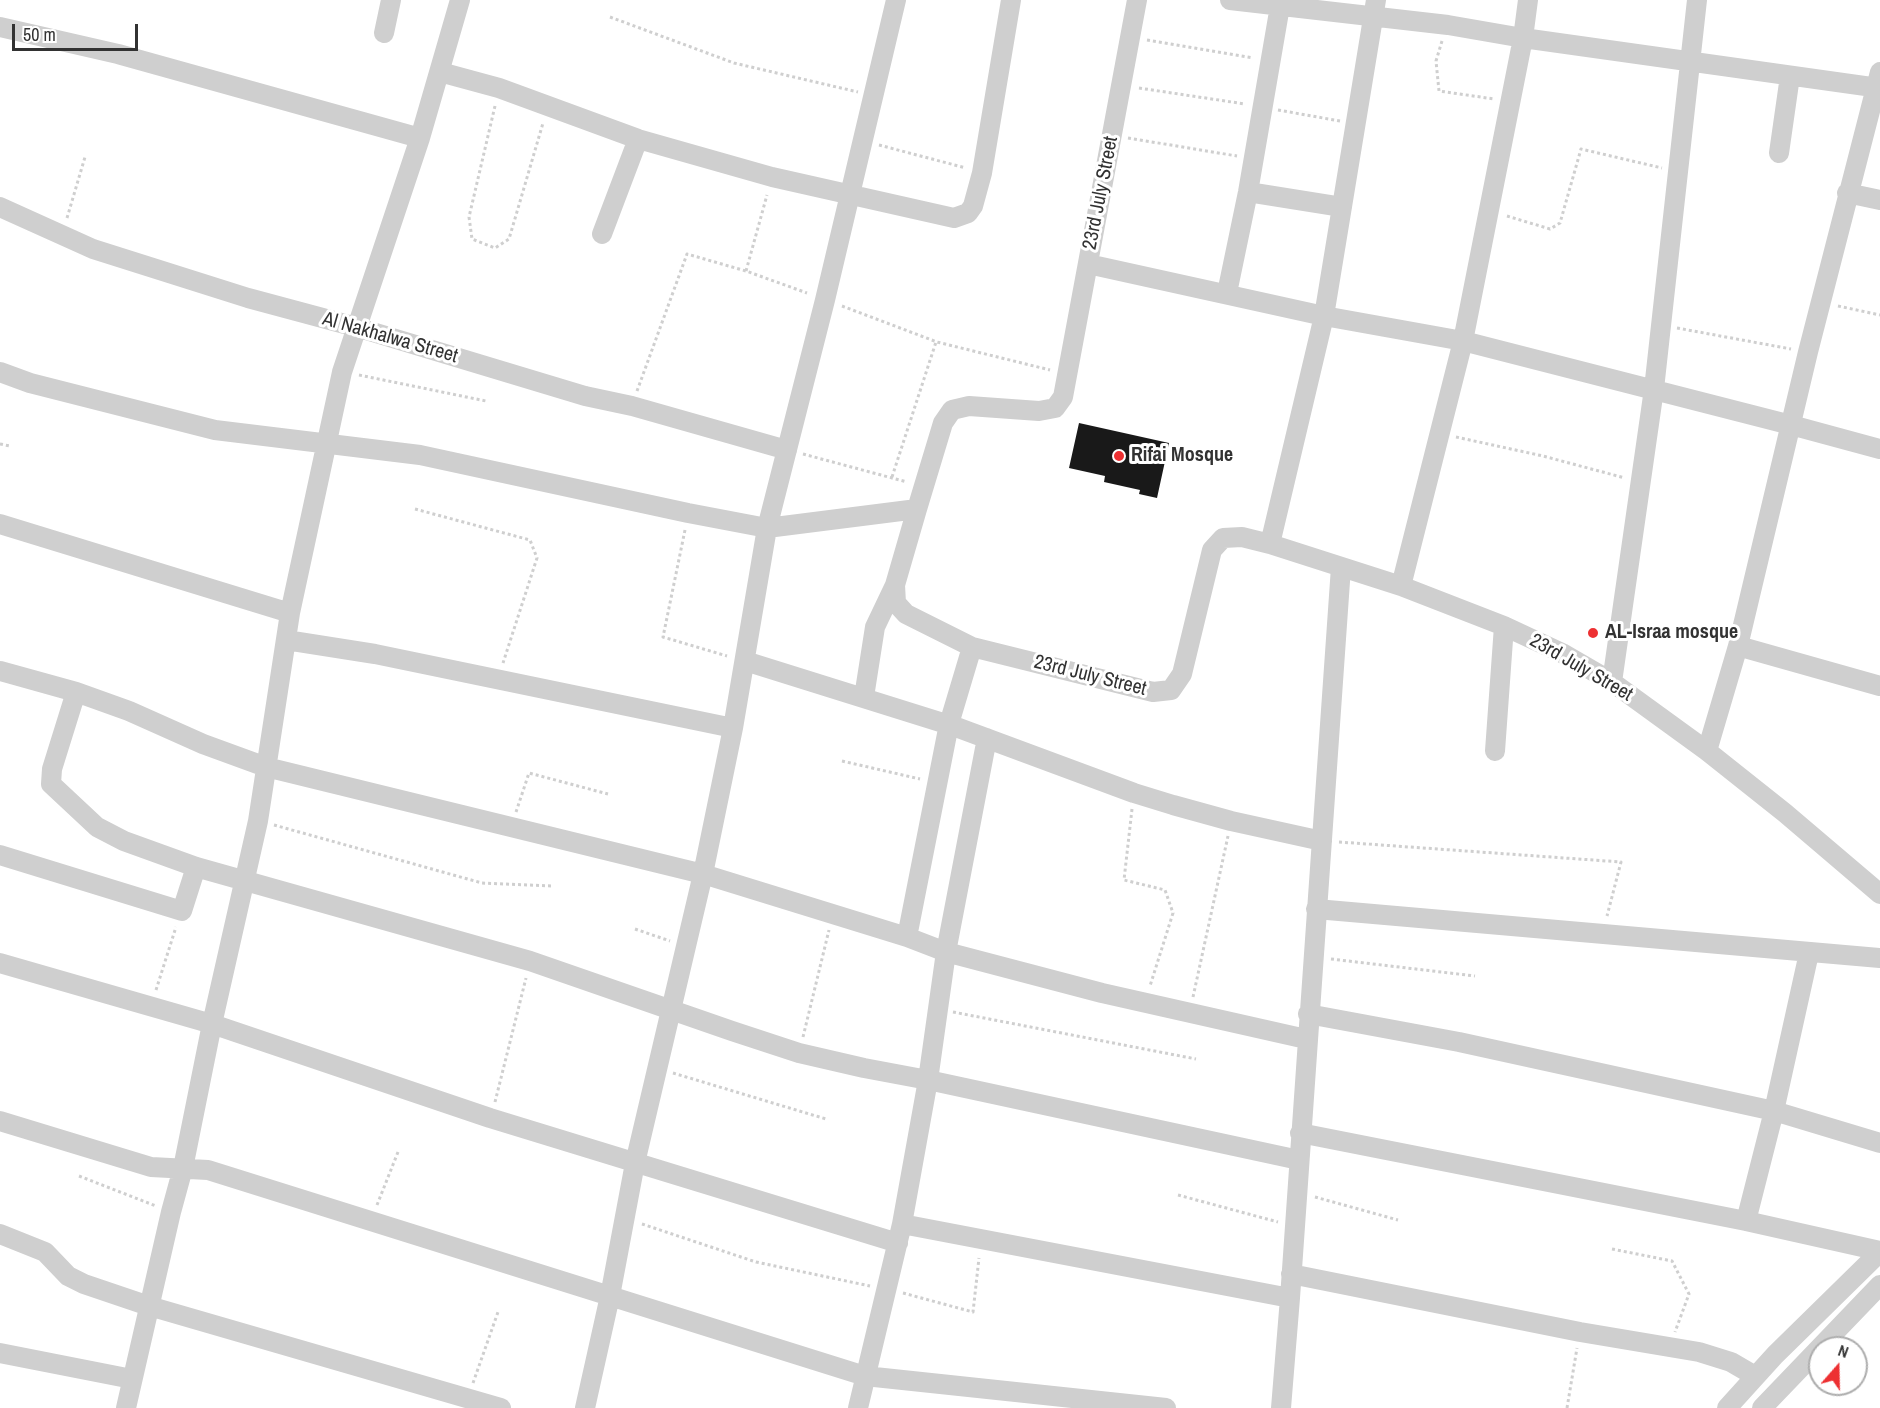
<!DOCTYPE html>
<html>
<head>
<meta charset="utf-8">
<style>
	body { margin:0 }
	#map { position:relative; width:1880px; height:1408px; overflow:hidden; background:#fff; font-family:"Archivo Narrow",sans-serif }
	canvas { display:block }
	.north { position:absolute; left:1808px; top:1336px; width:60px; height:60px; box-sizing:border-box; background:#fff; border:2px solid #adadad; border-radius:50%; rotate:20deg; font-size:16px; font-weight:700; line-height:24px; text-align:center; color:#323232 }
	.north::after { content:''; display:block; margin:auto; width:21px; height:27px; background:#ed3032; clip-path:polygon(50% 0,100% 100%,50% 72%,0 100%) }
	.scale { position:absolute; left:12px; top:24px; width:126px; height:27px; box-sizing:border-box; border:3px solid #323232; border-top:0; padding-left:8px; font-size:18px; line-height:21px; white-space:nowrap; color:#323232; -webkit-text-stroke:4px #fff; paint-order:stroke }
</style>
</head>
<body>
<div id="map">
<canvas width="1880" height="1408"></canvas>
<div class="north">N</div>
<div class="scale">50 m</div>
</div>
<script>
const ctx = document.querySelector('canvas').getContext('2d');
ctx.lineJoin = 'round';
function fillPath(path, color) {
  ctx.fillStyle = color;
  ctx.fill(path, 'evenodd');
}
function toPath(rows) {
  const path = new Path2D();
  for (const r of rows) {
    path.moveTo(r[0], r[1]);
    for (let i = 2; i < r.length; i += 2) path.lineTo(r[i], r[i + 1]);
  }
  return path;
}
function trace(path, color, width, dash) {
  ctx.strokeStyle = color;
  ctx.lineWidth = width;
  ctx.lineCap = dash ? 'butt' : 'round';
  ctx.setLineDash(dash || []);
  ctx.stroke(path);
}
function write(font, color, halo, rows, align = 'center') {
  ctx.font = font + ' "Archivo Narrow",sans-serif';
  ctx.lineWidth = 6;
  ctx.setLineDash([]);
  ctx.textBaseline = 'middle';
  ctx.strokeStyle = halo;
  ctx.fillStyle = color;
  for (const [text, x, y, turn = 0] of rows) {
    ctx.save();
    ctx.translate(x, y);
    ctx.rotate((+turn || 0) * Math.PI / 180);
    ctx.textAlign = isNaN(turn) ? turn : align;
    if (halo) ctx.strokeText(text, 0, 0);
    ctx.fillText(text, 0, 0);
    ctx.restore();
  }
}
fillPath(toPath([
	[1079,423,1169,443,1157,498,1139,494,1140,490,1104,482,1105,476,1069,468]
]), '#191919');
trace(toPath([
	[610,17,734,63,858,92],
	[1147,40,1253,58],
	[1442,41,1436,61,1439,91,1494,99],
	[1139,88,1245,104],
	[495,106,469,217,472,239,495,248,509,239,543,123],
	[1278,110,1340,121],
	[1128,138,1237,156],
	[879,145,966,168],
	[1507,216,1550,229,1560,223,1581,149,1662,168],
	[67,218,85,157],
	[746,271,767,195],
	[842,306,937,342,1050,370],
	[1838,306,1880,315],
	[1677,328,1791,349],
	[359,375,486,401],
	[637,391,687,254,746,271,807,293],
	[1456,437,1543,456,1625,478],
	[0,444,10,446],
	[803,454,907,482],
	[892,477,936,342],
	[415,509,530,540,537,558,503,663],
	[685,530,663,637,727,656],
	[842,761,920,779],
	[1132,809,1124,880,1165,890,1173,913,1150,986],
	[516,812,529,773,608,794],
	[274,825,482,883,553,886],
	[1339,842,1621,862,1607,916],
	[635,929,670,941],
	[1331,959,1475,976],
	[156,990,176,927],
	[1193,997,1228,836],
	[953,1012,1196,1059],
	[803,1037,829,930],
	[673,1073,826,1119],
	[495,1102,526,978],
	[79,1176,156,1206],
	[1178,1195,1278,1222],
	[1315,1197,1398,1220],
	[377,1205,398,1152],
	[642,1224,756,1262,870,1286],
	[1612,1249,1672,1261,1689,1294,1675,1332],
	[903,1293,973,1312,979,1258],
	[473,1383,498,1312],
	[1567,1408,1577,1348]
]), '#cfcfcf', 3, [3, 3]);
trace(toPath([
	[1137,0,1063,397,1055,408,1039,411,969,406,952,410,943,423,917,509,895,585,896,603,906,614,972,647,1153,692,1171,690,1182,674,1212,550,1223,538,1242,537,1270,544,1401,586,1504,626,1562,653,1612,682,1707,751,1785,813,1880,894],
	[1230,0,1448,25,1523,38,1880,88],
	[0,27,118,54,420,138],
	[384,33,391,0],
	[440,72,499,88,638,139,772,177,954,218,968,213,973,206,982,173,1011,0],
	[1779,153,1790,76],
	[1248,192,1342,207],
	[1847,193,1880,200],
	[0,207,93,249,248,298,356,327,585,396,632,406,787,450],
	[602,234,638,139],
	[1088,264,1324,316,1463,341,1791,425,1880,449],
	[1227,293,1248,192,1280,6],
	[0,372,30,383,215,430,420,455,688,513,767,528,917,509],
	[0,524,290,613],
	[1270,544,1324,316,1376,0],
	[1401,586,1463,341,1523,38,1528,0],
	[286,640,375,654,733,728],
	[1738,646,1880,686],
	[745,661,956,727,1134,793,1173,805,1231,821,1322,841],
	[0,671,76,692,129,711,203,744,266,767,703,874,907,937,946,952,1102,993,1306,1039],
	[1612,682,1654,389,1697,0],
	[76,692,52,769,51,784,97,827,124,841,196,867,530,961,732,1031,799,1053,864,1068,928,1080,1299,1160],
	[864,697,875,627,895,585],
	[1495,751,1504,626],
	[1707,751,1738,646,1808,352,1880,72],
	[0,855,182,911,196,867],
	[1316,909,1880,958],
	[907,937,949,724,972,647],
	[0,963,212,1024,490,1118,898,1243],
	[1308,1014,1459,1042,1774,1111,1880,1143],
	[0,1121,151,1167,208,1170,865,1376,1166,1408],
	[1300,1133,1746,1221,1880,1251],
	[1746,1221,1774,1111,1809,953],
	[902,1224,1290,1298],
	[0,1234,45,1252,68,1276,84,1284,149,1306,501,1408],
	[1291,1274,1580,1332,1699,1352,1731,1362,1755,1376],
	[0,1353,132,1379],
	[126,1408,171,1212,183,1168,212,1024,258,821,290,613,342,372,420,138,460,0],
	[585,1408,610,1296,635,1163,703,874,733,728,767,528,825,300,896,0],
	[858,1408,902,1224,928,1080,946,952,987,738],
	[1281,1408,1290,1298,1341,567],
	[1727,1408,1775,1355,1880,1252],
	[1762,1408,1880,1285]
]), '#cfcfcf', 20);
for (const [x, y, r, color] of [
	[1119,456,6,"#ed3032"],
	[1593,633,6,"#ed3032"]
]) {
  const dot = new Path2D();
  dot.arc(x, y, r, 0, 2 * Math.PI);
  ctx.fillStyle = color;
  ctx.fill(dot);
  trace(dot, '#fff', 2);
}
write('20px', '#323232', '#fff', [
	["23rd July Street",1101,193,-79],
	["Al Nakhalwa Street",390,338,16],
	["23rd July Street",1581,668,30],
	["23rd July Street",1090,676,14]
]);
write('bold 20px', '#323232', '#fff', [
	["Rifai Mosque",1131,456],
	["AL-Israa mosque",1605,633]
], 'left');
</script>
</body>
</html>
